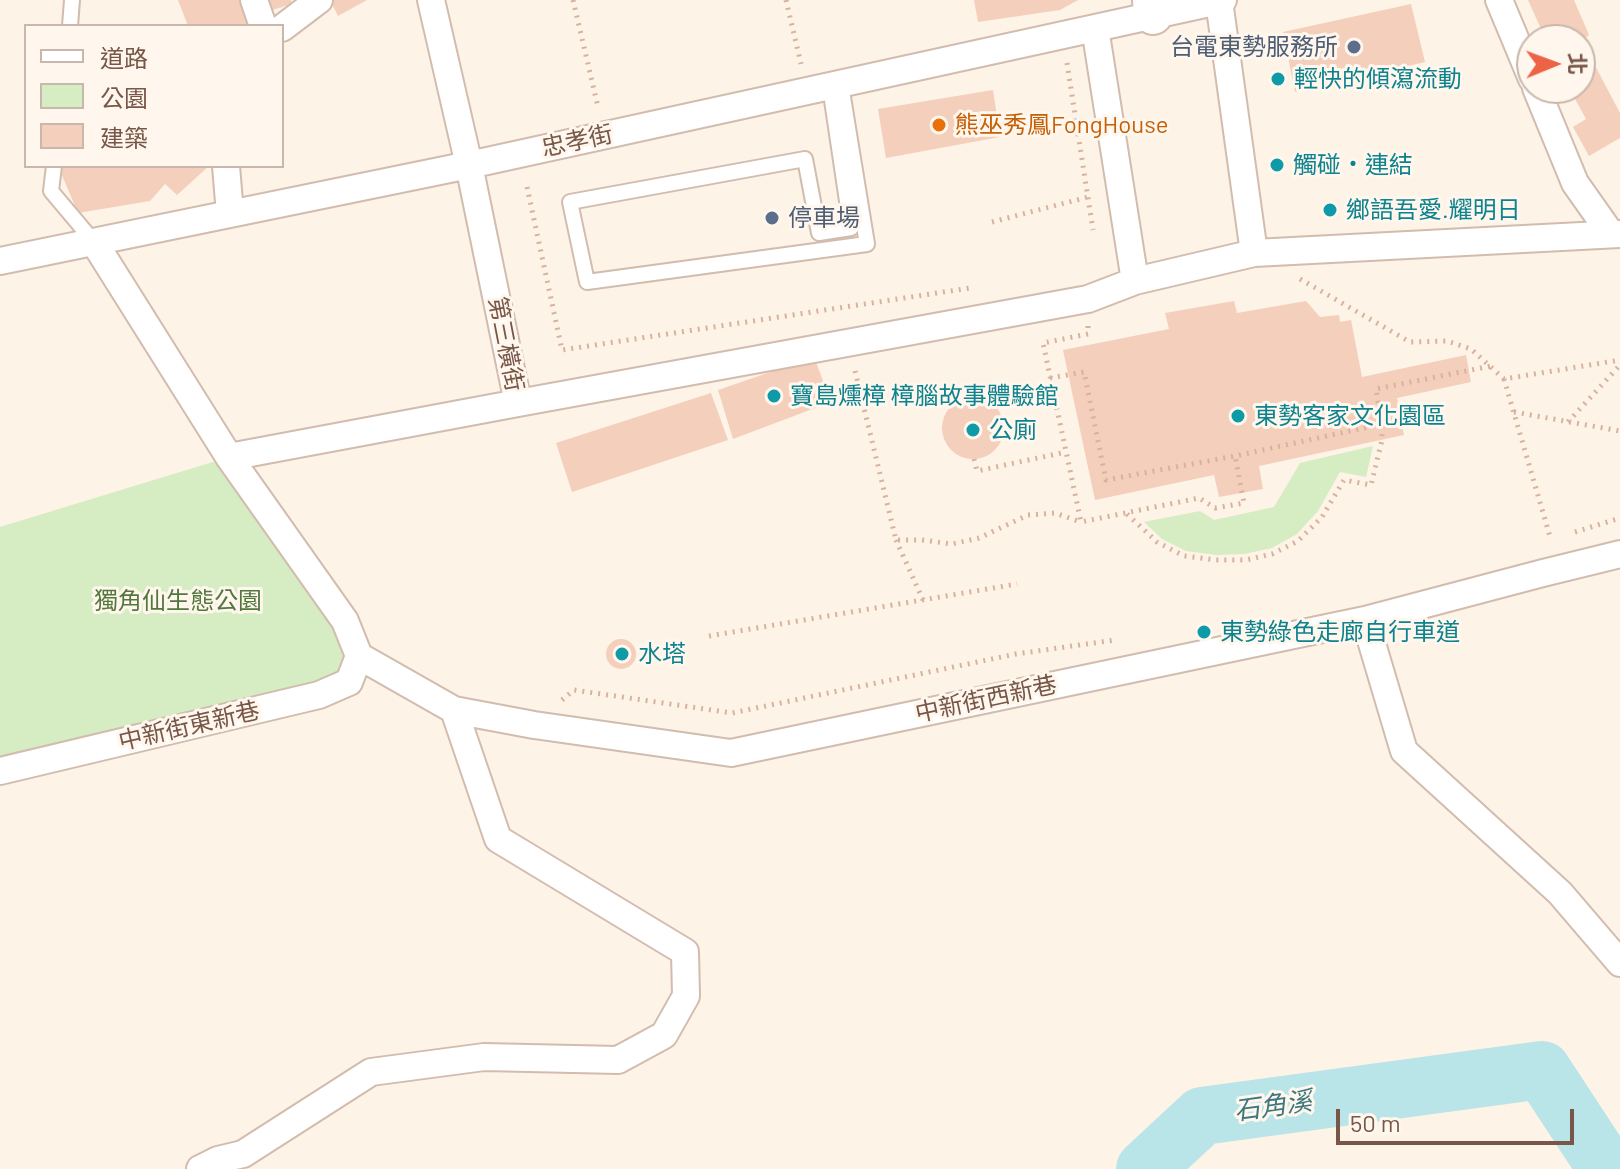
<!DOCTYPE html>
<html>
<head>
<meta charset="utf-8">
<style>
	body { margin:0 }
	#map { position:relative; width:1620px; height:1169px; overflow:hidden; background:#fdf3e6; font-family:Barlow,"Noto Sans TC",sans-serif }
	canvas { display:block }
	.legend { position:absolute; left:24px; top:24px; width:260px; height:144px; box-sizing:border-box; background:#fff7ed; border:2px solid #c9b7ab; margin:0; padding:10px 14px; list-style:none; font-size:24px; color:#785749 }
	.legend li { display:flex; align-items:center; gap:16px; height:40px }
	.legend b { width:40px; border:2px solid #c9b7ab }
	.north { position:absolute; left:1516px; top:24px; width:80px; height:80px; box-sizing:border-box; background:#fff7ed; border:2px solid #c9b7ab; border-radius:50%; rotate:89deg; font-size:22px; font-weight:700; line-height:32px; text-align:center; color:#785749 }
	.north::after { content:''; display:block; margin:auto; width:28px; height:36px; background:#ec6346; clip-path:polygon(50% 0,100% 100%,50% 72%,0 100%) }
	.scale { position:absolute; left:1336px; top:1109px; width:238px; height:36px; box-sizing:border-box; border:4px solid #785749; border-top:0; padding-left:10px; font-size:24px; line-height:28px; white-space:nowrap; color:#785749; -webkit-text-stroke:6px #fff7ed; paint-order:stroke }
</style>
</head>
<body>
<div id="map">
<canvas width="1620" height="1169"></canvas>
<ul class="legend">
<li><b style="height:10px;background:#fff"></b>道路</li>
<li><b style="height:22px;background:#d6ecc3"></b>公園</li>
<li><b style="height:22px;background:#f4cfbc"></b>建築</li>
</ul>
<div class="north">北</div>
<div class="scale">50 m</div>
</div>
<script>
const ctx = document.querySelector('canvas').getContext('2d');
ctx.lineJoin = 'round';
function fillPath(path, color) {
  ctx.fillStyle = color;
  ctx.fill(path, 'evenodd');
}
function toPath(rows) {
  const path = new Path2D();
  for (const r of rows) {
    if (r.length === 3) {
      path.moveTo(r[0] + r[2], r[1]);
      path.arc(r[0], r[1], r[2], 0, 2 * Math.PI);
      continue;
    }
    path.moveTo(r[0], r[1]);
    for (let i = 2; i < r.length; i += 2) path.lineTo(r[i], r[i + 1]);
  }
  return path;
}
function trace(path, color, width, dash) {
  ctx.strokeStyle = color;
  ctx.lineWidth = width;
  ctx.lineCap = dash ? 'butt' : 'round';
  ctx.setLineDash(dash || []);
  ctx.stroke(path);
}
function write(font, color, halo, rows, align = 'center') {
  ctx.font = font + ' Barlow,"Noto Sans TC",sans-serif';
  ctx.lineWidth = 6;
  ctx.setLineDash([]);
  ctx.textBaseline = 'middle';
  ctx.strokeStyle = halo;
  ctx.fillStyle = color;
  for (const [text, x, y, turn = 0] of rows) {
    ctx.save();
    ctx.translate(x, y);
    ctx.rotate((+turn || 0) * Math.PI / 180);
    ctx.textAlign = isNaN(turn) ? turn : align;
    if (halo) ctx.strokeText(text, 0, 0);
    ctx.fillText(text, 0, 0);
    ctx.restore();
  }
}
fillPath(toPath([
	[1373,446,1366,477,1340,472,1318,511,1297,534,1272,548,1244,554,1216,555,1186,551,1162,539,1144,522,1200,511,1214,520,1274,507,1300,463],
	[229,457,345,621,349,682,0,771,0,527]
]), '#d6ecc3');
trace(toPath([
	[1145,1169,1202,1116,1542,1070,1607,1169]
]), '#b9e4e8', 58);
fillPath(toPath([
	[178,0,247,0,256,26,188,26],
	[262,0,291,0,292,4,266,12],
	[330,0,367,0,338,16],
	[974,0,1078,0,1060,10,978,22],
	[1528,0,1574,0,1589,35,1582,41,1620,113,1620,138,1589,156,1573,127,1586,119,1569,88,1580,88,1580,40,1546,40],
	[1411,4,1425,62,1295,92,1283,32],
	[993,90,1000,137,886,158,878,109],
	[58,166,209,166,177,195,165,184,150,201,78,213],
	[1234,301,1237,313,1306,301,1320,317,1339,315,1340,322,1351,320,1362,377,1466,355,1471,382,1397,398,1404,435,1259,466,1263,489,1219,497,1214,475,1095,500,1063,350,1169,329,1165,313],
	[814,357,831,402,733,439,718,390],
	[711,393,728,440,572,492,556,443],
	[973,428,31],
	[621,654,15]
]), '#f4cfbc');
const lane = toPath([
	[70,26,72,0],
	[830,87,851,228,819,233,805,159,570,202,587,282,867,244,841,85],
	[54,166,51,191,94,242]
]);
const street = toPath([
	[254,0,263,26],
	[1499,0,1532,79],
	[1219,1,1254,253],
	[282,28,319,0],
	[1095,28,1135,281],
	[1536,88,1575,183,1611,234],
	[226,166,230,214],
	[94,242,229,457,345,621,359,656],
	[0,261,469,165,1223,0],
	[518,403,1088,299,1135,281,1254,253,1620,234],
	[229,457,518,403,469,165,431,0],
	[1365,620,1404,751,1560,893,1620,963],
	[359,656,454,710,534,725,731,753,1365,620,1543,573,1620,554],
	[0,771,319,695,349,682,359,656],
	[200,1169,218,1160,243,1154,371,1072,484,1057,618,1060,664,1035,686,996,685,952,498,839,454,710]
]);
const secondary = toPath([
	[1152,0,1153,15]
]);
trace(lane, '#d2bcae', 18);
trace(street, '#d2bcae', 30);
trace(secondary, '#d5bbab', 42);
trace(toPath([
	[573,0,598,107],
	[786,0,801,64],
	[1067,63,1093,230],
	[527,187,562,350,970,288],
	[992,222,1088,197],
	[1300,279,1410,342,1447,341,1471,349,1504,379,1620,360],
	[1088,326,1088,334,1043,343,1081,522,1199,498,1215,508,1244,503,1235,456],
	[855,371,896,540,922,540,952,544,979,538,1028,515,1055,513,1081,522],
	[1050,378,1084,372,1106,480,1235,456,1382,424,1376,389,1491,366],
	[1504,379,1551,540],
	[1514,412,1620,431],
	[1568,422,1620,365],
	[974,459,977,471,1066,452],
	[1127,514,1157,542,1184,556,1216,560,1246,560,1272,554,1298,541,1322,517,1344,480,1371,485,1382,440,1382,424],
	[1575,532,1620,518],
	[896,540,923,600],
	[709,636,1017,584],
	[562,700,574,690,732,713,1016,654,1115,640]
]), '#d9b29f', 5, [2, 6]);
trace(lane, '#fff', 14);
trace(street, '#fff', 26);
trace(secondary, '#fff', 38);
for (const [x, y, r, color] of [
	[1354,47,8,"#5c6f8a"],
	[1278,79,8,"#0f9aa8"],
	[939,125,8,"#e8710a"],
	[1277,165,8,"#0f9aa8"],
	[1330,210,8,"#0f9aa8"],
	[772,218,8,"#5c6f8a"],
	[774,396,8,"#0f9aa8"],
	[1238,416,8,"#0f9aa8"],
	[973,430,8,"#0f9aa8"],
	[1204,632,8,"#0f9aa8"],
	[622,654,8,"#0f9aa8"]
]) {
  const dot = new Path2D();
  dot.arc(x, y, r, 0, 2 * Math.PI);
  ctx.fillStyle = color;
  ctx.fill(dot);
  trace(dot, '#fff7ed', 3);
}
write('24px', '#4e5e75', '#fff7ed', [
	["台電東勢服務所",1338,47],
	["停車場",788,218,"left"]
], 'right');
write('24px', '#0d838f', '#fff7ed', [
	["輕快的傾瀉流動",1294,79],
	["觸碰‧連結",1293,165],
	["鄉語吾愛.耀明日",1346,210],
	["寶島燻樟 樟腦故事體驗館",790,396],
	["東勢客家文化園區",1254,416],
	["公廁",989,430],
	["東勢綠色走廊自行車道",1220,632],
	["水塔",638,654]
], 'left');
write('24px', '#c56008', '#fff7ed', [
	["熊巫秀鳳FongHouse",955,125]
], 'left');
write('24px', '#785749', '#fff7ed', [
	["忠孝街",577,141,-12],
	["第三橫街",506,344,79],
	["中新街西新巷",986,699,-12],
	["中新街東新巷",189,726,-13]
]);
write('24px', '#52783e', '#fff7ed', [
	["獨角仙生態公園",178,601]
]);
write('italic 26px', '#3c767e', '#fff7ed', [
	["石角溪",1273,1106,-8]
]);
</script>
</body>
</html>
